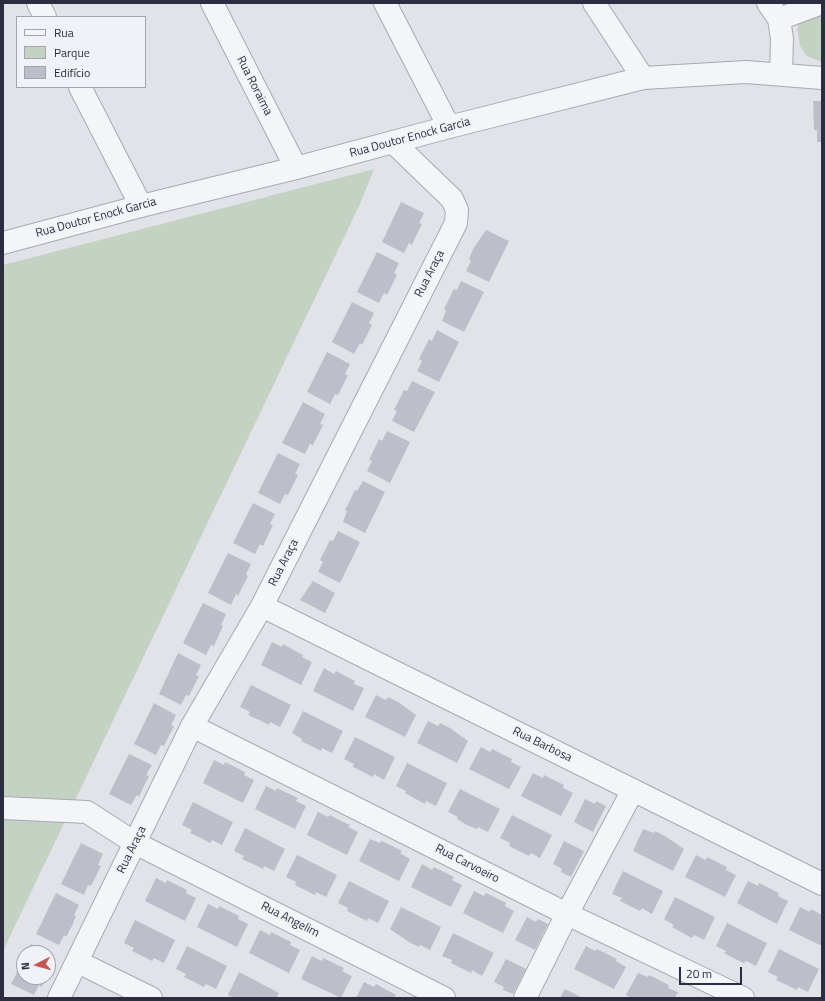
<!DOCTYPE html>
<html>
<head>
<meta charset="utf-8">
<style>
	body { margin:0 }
	#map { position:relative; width:825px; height:1001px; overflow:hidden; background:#e2e3e9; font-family:"Titillium Web",sans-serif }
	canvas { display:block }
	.frame { position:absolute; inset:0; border:4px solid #2b2e40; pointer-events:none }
	.legend { position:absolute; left:16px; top:16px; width:130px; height:72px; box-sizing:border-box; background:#f1f2f7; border:1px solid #a2a4ae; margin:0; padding:5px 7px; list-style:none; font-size:12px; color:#2b2e40 }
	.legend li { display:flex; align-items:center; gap:8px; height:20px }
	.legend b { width:20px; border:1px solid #a2a4ae }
	.north { position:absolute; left:16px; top:945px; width:40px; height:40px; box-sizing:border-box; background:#f1f2f7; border:1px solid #a2a4ae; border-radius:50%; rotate:264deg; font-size:11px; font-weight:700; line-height:16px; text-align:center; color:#2b2e40 }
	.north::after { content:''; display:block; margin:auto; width:14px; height:18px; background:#c55650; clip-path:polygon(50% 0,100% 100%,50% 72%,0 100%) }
	.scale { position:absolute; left:679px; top:967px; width:63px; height:18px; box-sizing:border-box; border:2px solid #2b2e40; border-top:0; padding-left:5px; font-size:12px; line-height:14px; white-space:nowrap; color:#2b2e40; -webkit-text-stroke:3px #f1f2f7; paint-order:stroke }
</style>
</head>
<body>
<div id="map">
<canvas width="825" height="1001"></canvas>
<div class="frame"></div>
<ul class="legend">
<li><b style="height:5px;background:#f4f5f8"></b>Rua</li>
<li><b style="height:11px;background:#c4d2c3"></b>Parque</li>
<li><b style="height:11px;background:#bcbec9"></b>Edifício</li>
</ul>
<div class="north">N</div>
<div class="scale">20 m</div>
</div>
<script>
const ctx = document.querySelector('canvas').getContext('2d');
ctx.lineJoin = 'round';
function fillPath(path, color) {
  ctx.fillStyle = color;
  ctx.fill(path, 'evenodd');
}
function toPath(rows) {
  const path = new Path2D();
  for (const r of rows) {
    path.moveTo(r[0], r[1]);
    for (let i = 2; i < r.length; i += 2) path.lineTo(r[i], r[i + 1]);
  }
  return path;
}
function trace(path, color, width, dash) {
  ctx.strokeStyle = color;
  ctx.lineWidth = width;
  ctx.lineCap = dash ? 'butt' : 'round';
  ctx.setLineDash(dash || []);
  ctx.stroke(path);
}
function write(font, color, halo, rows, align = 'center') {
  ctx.font = font + ' "Titillium Web",sans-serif';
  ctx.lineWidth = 3;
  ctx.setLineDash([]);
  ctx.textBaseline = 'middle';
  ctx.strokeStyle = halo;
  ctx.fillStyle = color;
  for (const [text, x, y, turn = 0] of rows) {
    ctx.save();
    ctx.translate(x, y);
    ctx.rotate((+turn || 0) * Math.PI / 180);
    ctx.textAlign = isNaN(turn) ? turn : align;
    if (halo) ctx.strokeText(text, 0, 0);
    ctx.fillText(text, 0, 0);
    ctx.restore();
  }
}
fillPath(toPath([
	[822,14,822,62,806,56,800,45,797,29,801,20],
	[374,169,360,204,3,951,3,265]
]), '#c4d2c3');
fillPath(toPath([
	[813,101,822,101,822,142,817,142,817,130,814,130],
	[401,202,424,213,419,223,422,224,417,234,412,245,409,243,404,253,382,242],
	[486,230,509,241,489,282,466,271,471,261,469,259,473,249],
	[377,252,399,263,394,273,397,275,387,295,384,293,379,303,357,292],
	[461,281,484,292,464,332,442,321,446,311,444,309,454,289,457,290],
	[352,302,374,313,369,323,372,325,362,345,360,343,354,354,332,342],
	[437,330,459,342,439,382,417,371,422,361,419,359,429,339,432,341],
	[327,352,350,364,345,374,348,375,338,395,335,394,330,404,307,392],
	[412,381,435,392,414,432,392,421,397,411,394,410,404,390,407,391],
	[303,402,325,414,320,424,323,425,313,445,310,444,305,454,282,443],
	[387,431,410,442,390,483,367,471,372,461,369,460,379,439,382,441],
	[278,453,300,464,295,474,298,475,288,495,285,494,280,504,258,493],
	[363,481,385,492,365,533,343,522,347,511,345,510,355,490,357,491],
	[253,503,275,514,270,524,273,525,263,546,260,544,255,554,233,543],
	[338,531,360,542,340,583,318,572,323,562,320,560,330,540,333,541],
	[228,553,251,564,246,574,248,576,238,596,236,594,231,605,208,593],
	[313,581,335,593,325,613,300,600],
	[203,603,226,614,221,625,223,626,214,646,211,645,206,655,183,643],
	[272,642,282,647,283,644,303,655,302,657,312,662,301,685,261,665],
	[178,653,201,665,196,675,199,676,189,696,186,695,181,705,159,694],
	[324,668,334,674,336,671,355,681,354,684,364,688,353,711,313,691],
	[251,685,291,705,280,727,270,722,269,725,259,720,248,715,250,712,240,707],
	[376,695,386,700,388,697,398,702,416,715,405,737,365,717],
	[154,703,176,715,171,725,174,726,164,746,161,745,156,755,134,744],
	[303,711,343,731,332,753,322,748,321,751,301,741,302,739,292,733],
	[428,721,438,726,440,723,450,728,468,741,457,763,417,743],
	[355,737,395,757,384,780,374,774,373,777,353,767,354,764,344,759],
	[481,747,490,752,492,749,512,759,511,762,521,767,509,789,469,769],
	[129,754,152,765,146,775,149,776,144,786,139,797,137,795,131,805,109,794],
	[214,760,224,765,225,762,245,772,244,775,254,780,243,803,203,783],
	[407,763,447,783,436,806,426,801,425,804,405,793,406,791,396,786],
	[533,773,543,778,544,775,564,785,563,788,573,793,561,816,521,796],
	[266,786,276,791,277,788,287,793,298,798,296,801,306,806,295,829,255,809],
	[460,789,500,809,488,832,478,827,477,829,467,825,457,819,458,817,448,812],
	[585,799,595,804,596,801,606,806,593,832,574,822],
	[193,802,233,822,222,845,212,840,210,843,201,838,190,833,192,830,182,825],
	[318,812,328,817,330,815,339,820,350,825,348,827,358,832,347,855,307,835],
	[512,815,552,835,540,858,531,853,529,856,509,846,510,843,500,838],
	[245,828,285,849,274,871,264,866,263,869,253,864,242,859,244,856,234,851],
	[643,829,654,833,655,831,665,836,684,849,673,871,633,851],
	[370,839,380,843,382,841,402,851,400,853,410,859,399,881,359,861],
	[564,841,584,851,571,877,561,872,562,869,553,864],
	[81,843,103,854,98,865,101,866,91,886,88,885,84,895,61,884],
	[297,855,337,875,326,897,316,892,315,895,295,885,296,882,286,877],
	[696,855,706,860,707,857,727,867,726,870,736,875,725,897,685,877],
	[422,864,432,870,434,867,454,877,452,880,462,885,451,907,411,887],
	[623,871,663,891,652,914,642,908,640,911,620,901,622,898,612,894],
	[156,878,166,883,167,880,187,890,186,893,196,898,185,921,145,901],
	[349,881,389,901,378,923,368,918,367,921,347,911,348,908,338,903],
	[748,881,758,886,759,883,779,893,778,896,788,901,777,924,737,903],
	[474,891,484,896,486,893,506,903,505,906,514,911,503,933,463,913],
	[56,893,79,905,74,915,76,916,72,926,66,937,64,935,59,945,36,934],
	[675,897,715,917,704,940,694,935,692,938,672,927,674,925,664,919],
	[208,904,218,909,219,906,239,916,238,919,248,924,237,947,197,927],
	[401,907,441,927,430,950,420,945,419,947,409,942,390,929],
	[800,907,810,912,811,909,822,915,822,946,789,930],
	[527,917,536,922,538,919,548,924,535,950,515,940],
	[135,920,175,940,164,963,154,958,152,961,132,951,134,948,124,943],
	[727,923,767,943,756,966,746,961,744,963,735,959,724,953,726,951,716,946],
	[260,930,270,935,271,932,291,942,290,945,300,950,289,973,249,953],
	[453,933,494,953,482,976,472,970,471,973,451,963,452,960,442,956],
	[31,944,54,955,49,965,52,966,48,974,48,953,27,953],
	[187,946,227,966,216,989,206,984,204,987,184,977,186,974,176,969],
	[586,946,595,951,597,949,617,959,616,961,626,967,614,989,574,969],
	[779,949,819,969,808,992,798,987,797,990,787,985,776,980,778,977,768,972],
	[312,956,322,961,323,958,344,968,342,971,352,976,341,998,301,979],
	[24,959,24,977,46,977,42,987,39,985,34,995,11,984],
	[506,959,526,969,513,994,503,990,504,987,494,982],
	[239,972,279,993,276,998,234,998,228,995],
	[638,973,648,977,649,975,669,985,668,988,678,992,675,998,632,998,626,995],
	[364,982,374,987,376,984,396,995,394,998,356,998],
	[565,989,583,998,560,998]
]), '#bcbec9');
const minor = toPath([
	[38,3,45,17],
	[212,3,296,168],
	[385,3,449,127],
	[594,3,643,78],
	[768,3,779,19,782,39,781,74],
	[779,19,822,3],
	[80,87,141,206],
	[262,606,822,884],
	[192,726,567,914,743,998],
	[3,808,87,812,135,843,444,998],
	[78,962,151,998],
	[59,998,192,726,262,606,456,223,457,210,452,199,393,142],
	[525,998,567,914,633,790]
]);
const tertiary = toPath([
	[3,243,141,206,296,168,449,127,643,78,746,72,822,78]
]);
trace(minor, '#a7a9b3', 24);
trace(tertiary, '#a7a9b3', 24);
trace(minor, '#f4f5f8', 22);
trace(tertiary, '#f4f5f8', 22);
write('12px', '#2b2e40', '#f1f2f7', [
	["Rua Roraima",254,86,63],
	["Rua Doutor Enock Garcia",410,138,-15],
	["Rua Doutor Enock Garcia",96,218,-15],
	["Rua Araça",430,274,-63],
	["Rua Araça",284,563,-63],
	["Rua Barbosa",542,745,26],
	["Rua Araça",132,850,-64],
	["Rua Carvoeiro",467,864,27],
	["Rua Angelim",290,920,27]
]);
</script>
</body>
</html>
